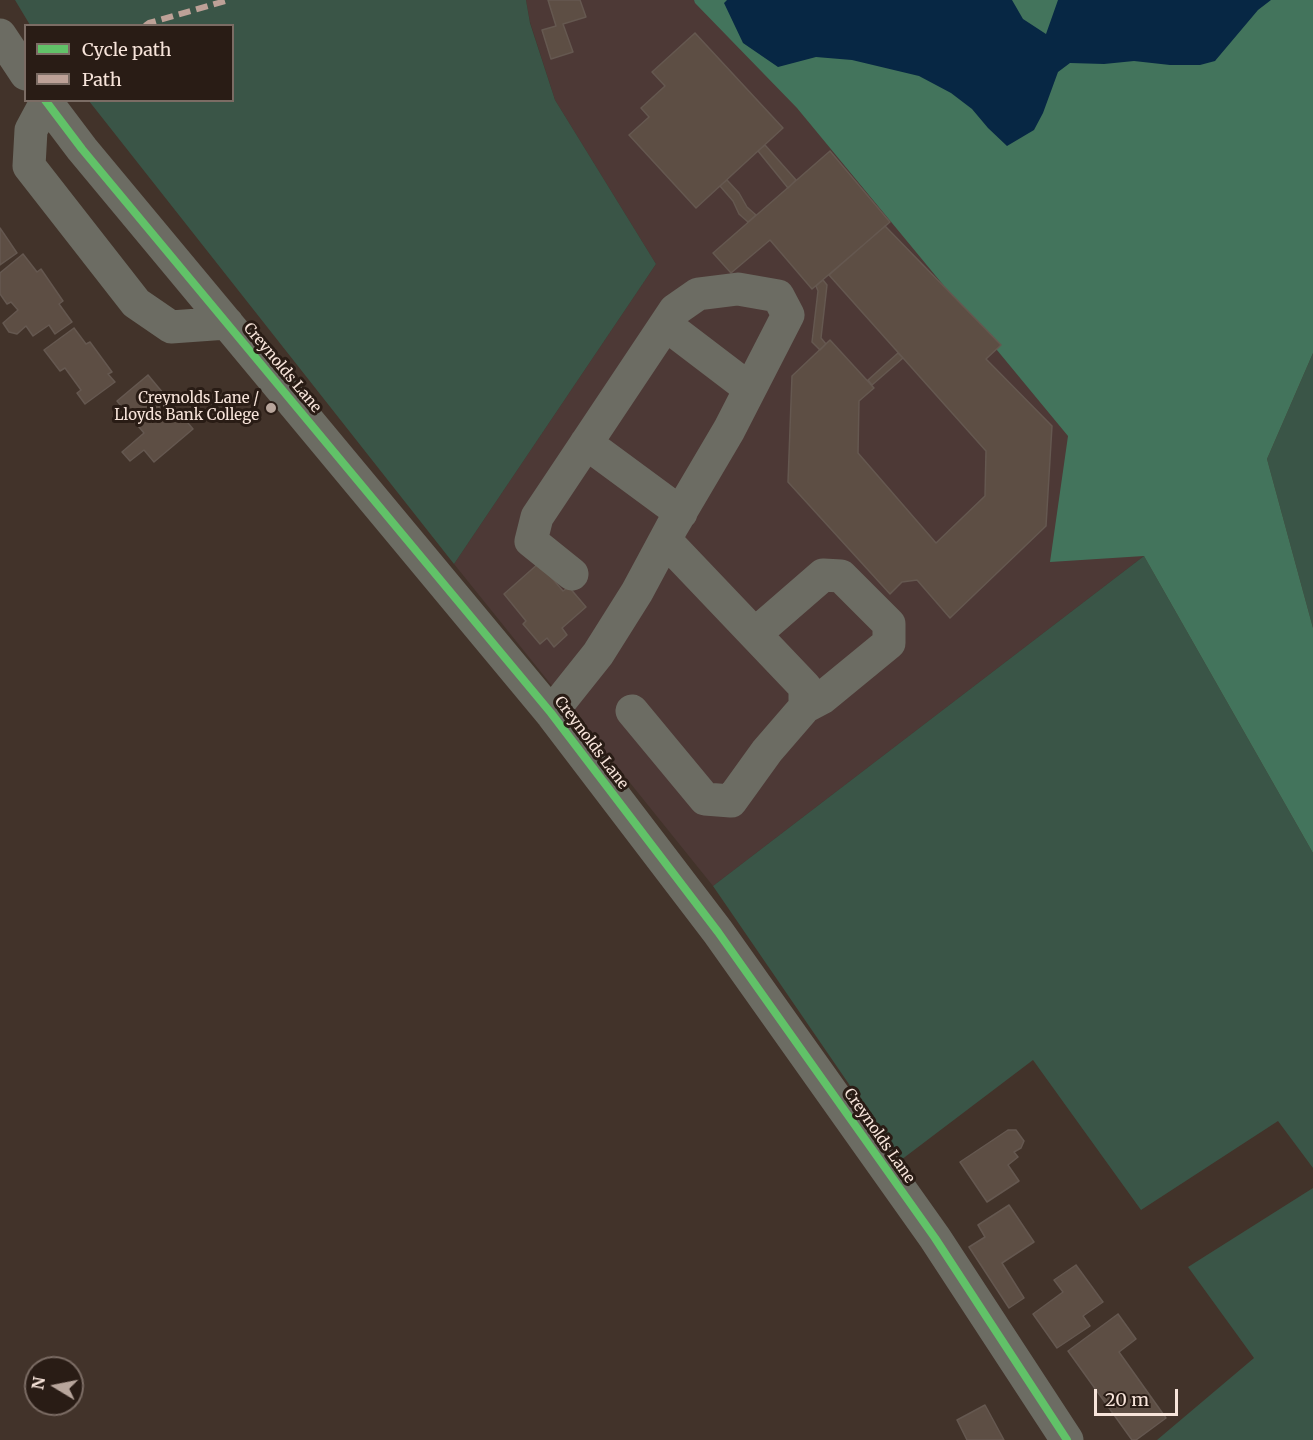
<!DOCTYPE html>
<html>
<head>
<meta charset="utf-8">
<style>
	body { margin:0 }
	#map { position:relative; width:1313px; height:1440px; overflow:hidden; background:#42332a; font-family:Merriweather,serif }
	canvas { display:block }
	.legend { position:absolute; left:24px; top:24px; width:210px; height:78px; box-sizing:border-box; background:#291c15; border:2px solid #7b6c64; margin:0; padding:8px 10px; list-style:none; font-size:18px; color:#f7e4da }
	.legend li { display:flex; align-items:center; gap:12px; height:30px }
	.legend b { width:30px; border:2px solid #7b6c64 }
	.north { position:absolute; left:24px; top:1356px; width:60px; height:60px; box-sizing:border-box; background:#291c15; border:2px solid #7b6c64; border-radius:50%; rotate:280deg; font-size:16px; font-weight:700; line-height:24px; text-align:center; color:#f7e4da }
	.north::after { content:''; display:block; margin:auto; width:21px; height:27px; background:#b8a69c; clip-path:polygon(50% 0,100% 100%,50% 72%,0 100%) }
	.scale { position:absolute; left:1094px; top:1389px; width:84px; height:27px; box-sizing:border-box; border:3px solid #f7e4da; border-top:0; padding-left:8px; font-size:18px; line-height:21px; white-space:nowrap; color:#f7e4da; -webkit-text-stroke:4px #291c15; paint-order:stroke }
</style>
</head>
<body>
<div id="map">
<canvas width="1313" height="1440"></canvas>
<ul class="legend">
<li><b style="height:8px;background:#61c268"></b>Cycle path</li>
<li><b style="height:8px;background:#bda197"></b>Path</li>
</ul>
<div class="north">N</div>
<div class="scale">20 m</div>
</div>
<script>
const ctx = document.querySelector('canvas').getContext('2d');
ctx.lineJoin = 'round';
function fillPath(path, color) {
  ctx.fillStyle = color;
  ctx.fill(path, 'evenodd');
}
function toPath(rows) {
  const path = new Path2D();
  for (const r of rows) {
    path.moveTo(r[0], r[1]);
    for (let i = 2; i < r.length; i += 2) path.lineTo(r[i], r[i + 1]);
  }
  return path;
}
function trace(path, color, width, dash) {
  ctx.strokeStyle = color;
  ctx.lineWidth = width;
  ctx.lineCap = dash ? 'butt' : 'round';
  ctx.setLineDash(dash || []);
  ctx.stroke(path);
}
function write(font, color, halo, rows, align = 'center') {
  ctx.font = font + ' Merriweather,serif';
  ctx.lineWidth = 6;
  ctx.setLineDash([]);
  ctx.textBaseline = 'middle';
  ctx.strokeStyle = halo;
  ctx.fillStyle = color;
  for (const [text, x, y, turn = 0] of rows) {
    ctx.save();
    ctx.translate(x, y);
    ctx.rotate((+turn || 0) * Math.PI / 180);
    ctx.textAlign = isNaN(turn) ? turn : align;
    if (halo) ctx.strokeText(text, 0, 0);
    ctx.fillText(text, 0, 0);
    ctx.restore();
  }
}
fillPath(toPath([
	[526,0,1313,0,1313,353,1144,556,713,886,454,564,656,264,555,100,530,22]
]), '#4d3936');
fillPath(toPath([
	[15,0,526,0,530,23,555,100,656,264,454,564,89,101,232,100,232,26,30,25],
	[1313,353,1313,628,1267,459],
	[1144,556,1313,853,1313,1168,1278,1121,1141,1210,1033,1060,901,1160,713,886],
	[1313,1188,1313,1440,1157,1440,1254,1358,1188,1267]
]), '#3a5547');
fillPath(toPath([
	[694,0,1313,0,1313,353,1267,459,1313,628,1313,853,1144,556,1050,562,1068,436,797,108,695,3]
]), '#43745c');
fillPath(toPath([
	[727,0,1012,0,1023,19,1046,34,1058,0,1271,0,1258,10,1215,61,1200,65,1170,65,1134,61,1104,64,1070,63,1058,72,1043,113,1034,130,1007,146,988,128,972,109,951,93,919,76,852,60,816,57,778,67,743,43,724,3]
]), '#072744');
const building = toPath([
	[548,0,580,0,586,17,563,24,573,52,551,59,542,30,556,26,548,0],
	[695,33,783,128,696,208,629,135,649,117,641,108,665,86,652,72,695,33],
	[765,145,796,180,788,188,758,151,765,145],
	[830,151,890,222,812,289,770,240,731,273,713,253,830,151],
	[727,180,739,193,747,207,756,215,748,222,739,214,733,201,720,186,727,180],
	[885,226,1001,345,986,359,1052,426,1046,526,950,618,917,580,902,582,890,594,788,482,792,376,830,340,874,388,859,401,858,453,936,543,985,496,986,451,829,275,885,226],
	[0,228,17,253,0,265,0,228],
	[23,254,37,272,41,269,63,301,59,304,72,322,55,334,49,325,33,336,26,326,17,334,9,332,3,323,18,310,11,302,7,304,0,294,0,273,23,254],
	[823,280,827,285,821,338,826,344,820,350,812,342,818,291,816,286,823,280],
	[74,328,86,344,90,342,112,372,108,374,115,382,85,404,77,393,81,390,65,368,60,371,44,350,74,328],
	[898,353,903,358,872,385,868,380,898,353],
	[148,375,193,429,154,462,144,450,130,461,122,452,144,433,117,401,148,375],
	[539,563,563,591,569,587,586,607,562,628,567,635,554,647,547,638,540,644,523,624,526,621,504,594,539,563],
	[1008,1130,1016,1130,1024,1141,1021,1148,1014,1152,1018,1157,1008,1165,1019,1181,987,1202,960,1162,1008,1130],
	[1009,1205,1034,1242,1002,1263,1024,1298,1009,1308,969,1247,985,1237,978,1225,1009,1205],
	[1076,1265,1103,1302,1083,1316,1090,1326,1057,1348,1033,1314,1063,1292,1054,1280,1076,1265],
	[1118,1314,1136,1339,1119,1352,1166,1418,1136,1440,1132,1440,1068,1351,1118,1314],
	[985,1405,1004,1440,967,1440,957,1420,985,1405]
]);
fillPath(building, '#5d4e44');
trace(building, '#655850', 1.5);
trace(toPath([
	[0,35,26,74],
	[45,100,82,149,551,713,718,932,935,1238,1067,1440],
	[46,102,31,130,29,166,136,303,171,327,227,323],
	[666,325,750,389],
	[586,443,681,513],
	[755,634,823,575,841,576,889,624,889,643,822,698,805,707],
	[632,711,705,799,731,801,767,751,805,707,805,687,665,540],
	[551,713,598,654,637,592,673,525,729,430,788,315,778,296,738,289,698,294,675,310,537,517,531,541,572,574]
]), '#6c6c63', 33);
trace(toPath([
	[145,26,149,23,229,0]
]), '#bda197', 6, [12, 6]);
trace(toPath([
	[45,100,82,149,551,713,718,932,935,1238,1067,1440]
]), '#61c268', 8);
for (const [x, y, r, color] of [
	[271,408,6,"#b8a69c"]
]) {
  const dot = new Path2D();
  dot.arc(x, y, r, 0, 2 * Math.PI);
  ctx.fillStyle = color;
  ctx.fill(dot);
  trace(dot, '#291c15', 2);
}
write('15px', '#f7e4da', '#291c15', [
	["Creynolds Lane",282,368,50],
	["Creynolds Lane",591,743,53],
	["Creynolds Lane",879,1136,55]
]);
write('15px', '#f7e4da', '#291c15', [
	["Creynolds Lane /",259,399],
	["Lloyds Bank College",259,416]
], 'right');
</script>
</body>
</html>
